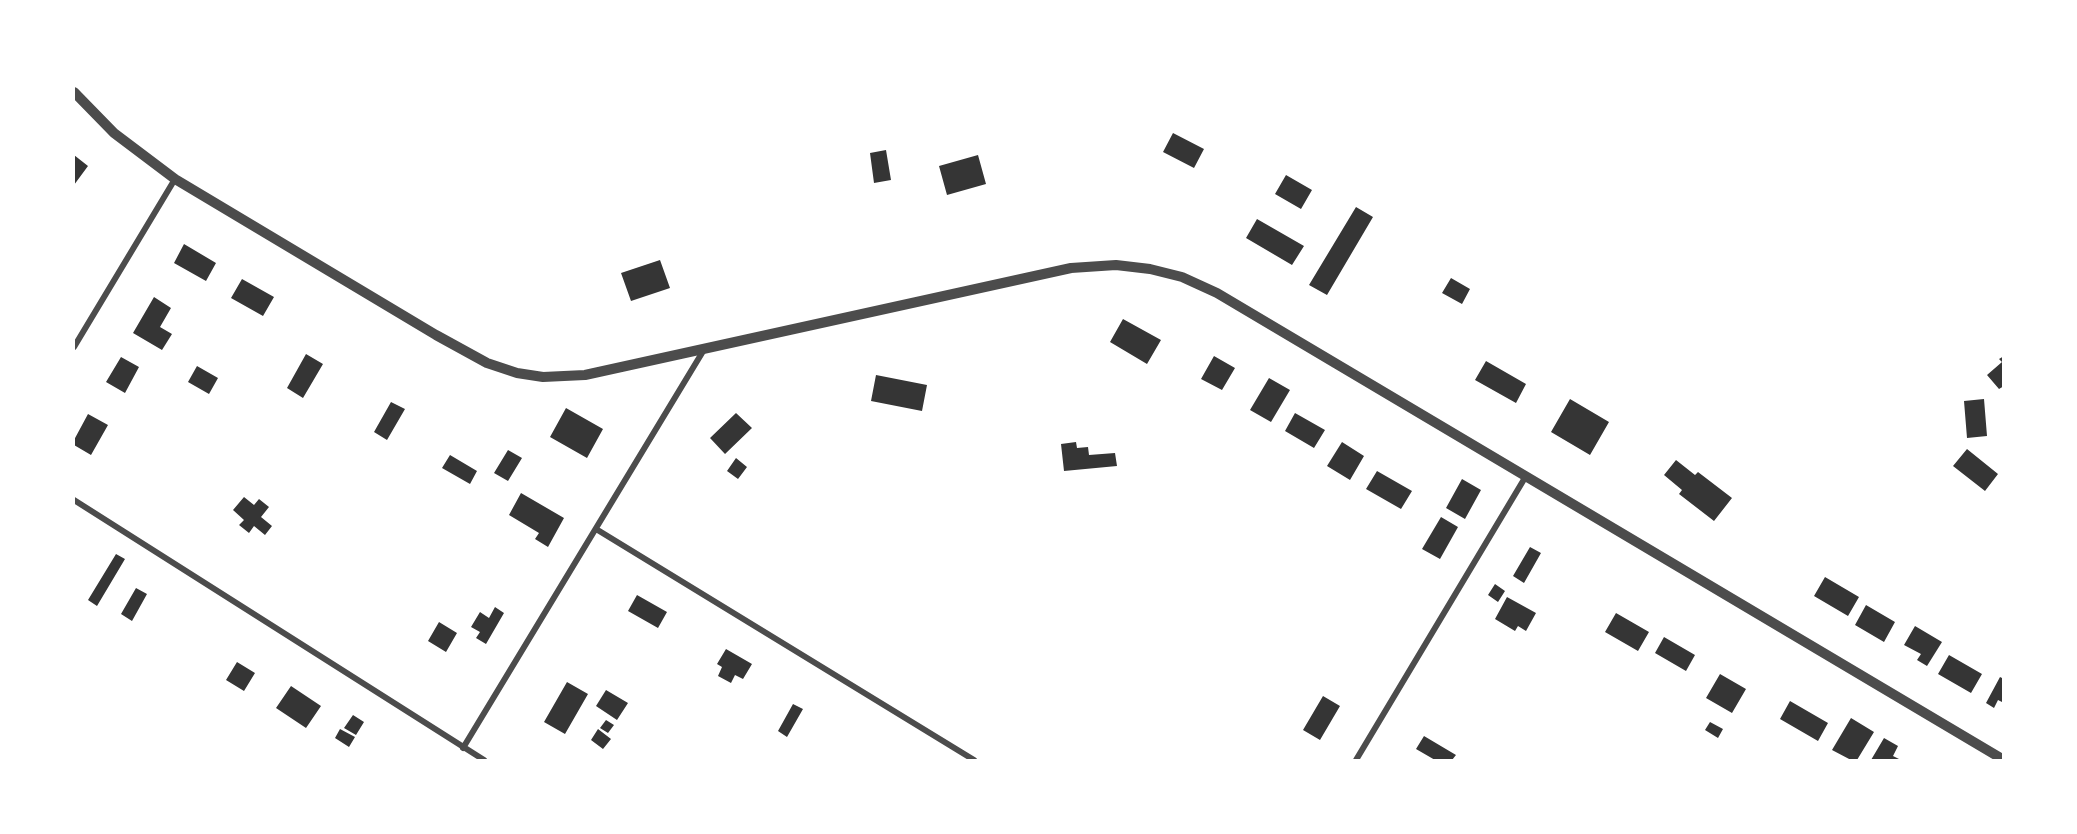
<!DOCTYPE html>
<html>
<head>
<meta charset="utf-8">
<style>
	body { margin:0 }
	#map { position:relative; width:2077px; height:834px; overflow:hidden; background:#fff; font-family:"Noto Sans",sans-serif }
	canvas { display:block }
	.frame { position:absolute; inset:0; border:75px solid #fff; pointer-events:none }
</style>
</head>
<body>
<div id="map">
<canvas width="2077" height="834"></canvas>
<div class="frame"></div>
</div>
<script>
const ctx = document.querySelector('canvas').getContext('2d');
ctx.lineJoin = 'round';
function fillPath(path, color) {
  ctx.fillStyle = color;
  ctx.fill(path, 'evenodd');
}
function toPath(rows) {
  const path = new Path2D();
  for (const r of rows) {
    path.moveTo(r[0], r[1]);
    for (let i = 2; i < r.length; i += 2) path.lineTo(r[i], r[i + 1]);
  }
  return path;
}
function trace(path, color, width, dash) {
  ctx.strokeStyle = color;
  ctx.lineWidth = width;
  ctx.lineCap = dash ? 'butt' : 'round';
  ctx.setLineDash(dash || []);
  ctx.stroke(path);
}
fillPath(toPath([
	[1173,133,1204,149,1194,168,1163,152],
	[886,150,891,180,874,183,870,153],
	[74,155,88,166,74,185],
	[978,155,986,184,947,195,939,166],
	[1286,175,1312,190,1301,209,1275,194],
	[1356,207,1373,217,1327,295,1309,285],
	[1257,219,1304,246,1292,265,1246,238],
	[184,244,216,263,206,281,174,263],
	[660,260,670,288,631,301,621,273],
	[1451,278,1470,289,1462,304,1442,293],
	[242,279,274,297,263,316,231,298],
	[154,297,171,308,160,327,172,334,162,350,133,333],
	[1123,319,1161,340,1147,364,1110,342],
	[306,354,323,364,303,398,287,388],
	[1214,356,1235,368,1222,390,1201,379],
	[2004,356,2004,386,1999,389,1987,375,2002,362,1999,359],
	[121,357,139,367,125,393,106,382],
	[1486,361,1526,384,1516,403,1475,380],
	[197,366,218,378,209,394,188,382],
	[876,375,927,385,922,411,871,401],
	[1269,378,1290,390,1271,422,1250,410],
	[1570,399,1609,422,1590,455,1551,432],
	[1984,399,1987,436,1967,438,1964,401],
	[391,402,405,409,387,440,374,432],
	[566,408,603,429,587,458,550,437],
	[736,413,752,428,725,454,710,438],
	[1295,413,1325,430,1314,448,1285,431],
	[88,414,108,425,91,455,74,445,74,440],
	[1076,442,1077,448,1088,447,1089,455,1115,453,1117,466,1064,471,1061,444],
	[1342,442,1364,456,1350,480,1327,466],
	[1967,449,1998,474,1985,491,1953,466],
	[508,450,522,458,508,481,494,473],
	[450,455,477,471,470,484,442,468],
	[736,458,747,467,738,479,727,471],
	[1676,460,1695,475,1698,472,1732,498,1714,521,1679,494,1682,490,1664,475],
	[1377,471,1412,491,1401,509,1366,489],
	[1462,479,1481,490,1465,519,1446,508],
	[521,493,564,518,548,547,535,539,539,533,509,515],
	[244,497,254,505,259,499,269,507,261,517,272,526,265,535,254,526,249,533,239,525,244,520,233,510],
	[1441,517,1458,527,1440,559,1422,549],
	[1530,547,1541,553,1524,583,1513,576],
	[116,554,125,559,97,606,88,600],
	[1825,577,1859,597,1848,616,1814,596],
	[1495,584,1505,591,1498,602,1488,595],
	[136,588,147,594,132,621,121,614],
	[637,595,667,612,658,628,628,611],
	[1507,597,1536,613,1526,631,1518,626,1515,631,1495,619],
	[1866,605,1895,622,1884,642,1855,625],
	[495,607,504,613,486,644,476,638,480,632,471,627,480,612,489,618],
	[1616,613,1649,632,1638,651,1605,632],
	[439,622,457,633,446,652,428,641],
	[1915,626,1942,642,1927,666,1917,660,1921,654,1904,645],
	[1664,637,1695,655,1686,671,1655,653],
	[726,649,752,664,743,679,735,675,731,683,718,676,722,667,717,664],
	[1949,655,1982,674,1971,693,1938,674],
	[237,662,255,673,244,691,226,680],
	[1720,674,1746,689,1732,713,1706,698],
	[2000,677,2004,679,2004,703,1998,700,1994,708,1986,703],
	[567,682,588,694,565,734,544,722],
	[291,686,321,706,306,728,276,708],
	[606,690,628,703,617,720,596,706],
	[1323,696,1340,706,1320,740,1303,730],
	[1790,701,1828,723,1818,741,1780,719],
	[793,704,803,709,787,737,778,731],
	[353,715,364,722,356,735,344,728],
	[1851,718,1874,732,1857,760,1851,760,1832,750],
	[606,720,614,725,608,733,600,728],
	[1710,722,1723,729,1718,738,1705,730],
	[340,729,355,737,349,747,335,738],
	[598,729,611,739,603,749,591,740],
	[1424,736,1456,755,1452,760,1435,760,1416,749],
	[1884,738,1898,746,1893,756,1901,760,1871,760]
]), '#353535');
trace(toPath([
	[74,347,175,179],
	[74,500,484,760],
	[596,529,974,760],
	[463,748,705,348],
	[1356,760,1526,476]
]), '#4c4c4c', 6);
trace(toPath([
	[74,92,114,133,175,179,436,335,487,363,517,373,543,377,585,375,1071,268,1116,265,1150,269,1182,277,1217,293,2004,760]
]), '#4c4c4c', 10);
</script>
</body>
</html>
